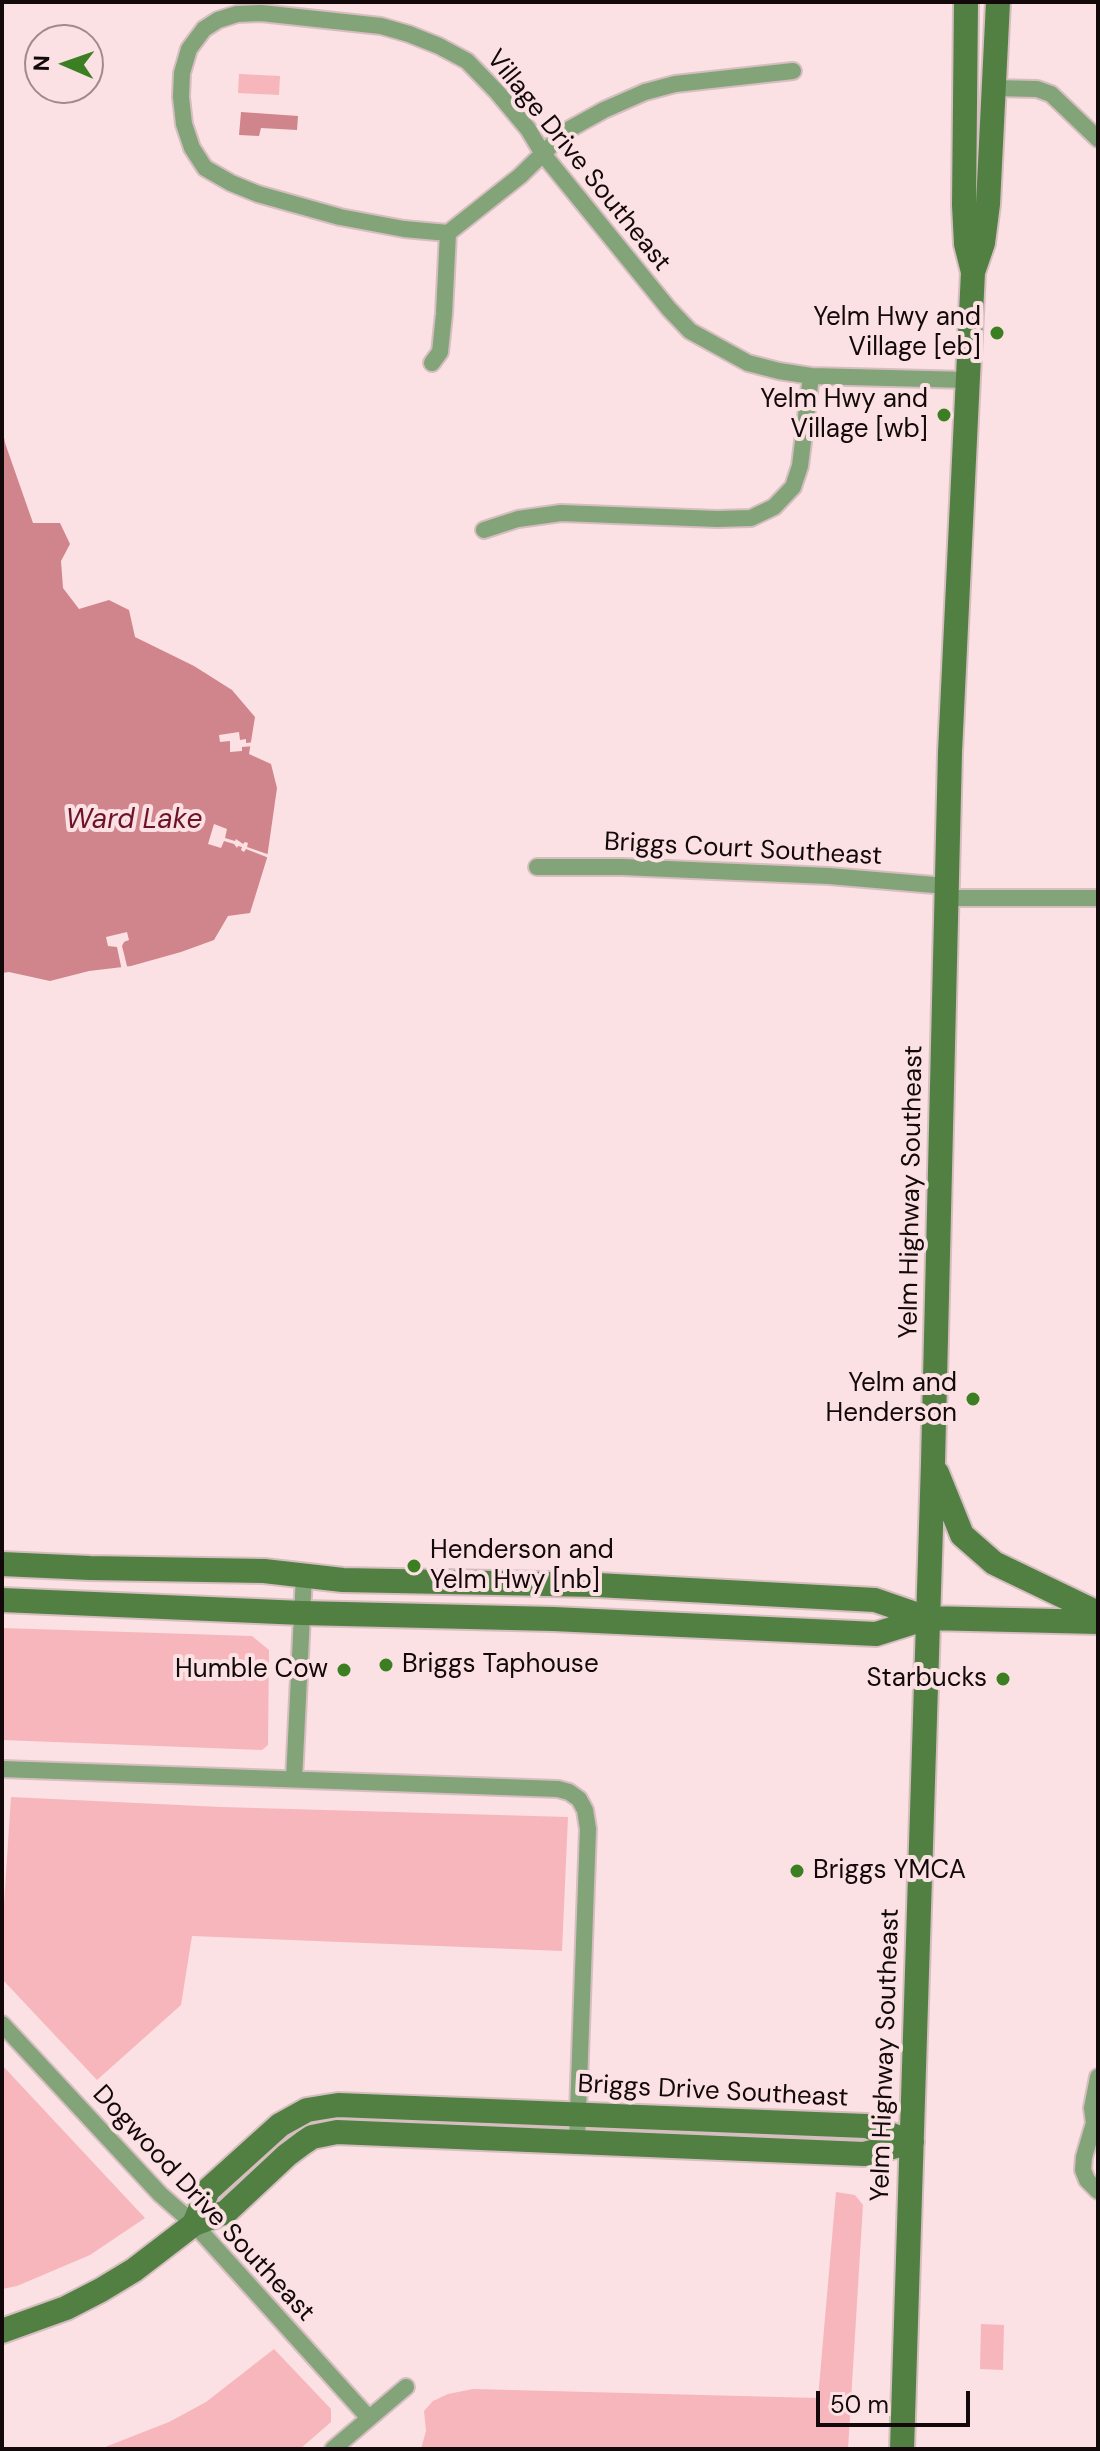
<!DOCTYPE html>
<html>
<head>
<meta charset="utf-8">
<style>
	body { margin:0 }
	#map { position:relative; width:1100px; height:2451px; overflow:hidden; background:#fbe1e3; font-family:"DM Sans",sans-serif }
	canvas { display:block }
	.frame { position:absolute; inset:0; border:4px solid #13090a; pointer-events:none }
	.north { position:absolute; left:24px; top:24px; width:80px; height:80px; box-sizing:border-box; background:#fbe1e3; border:2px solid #9e8b8c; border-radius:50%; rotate:272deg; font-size:22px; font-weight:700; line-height:32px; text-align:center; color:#13090a }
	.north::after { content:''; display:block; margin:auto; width:28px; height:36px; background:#3b7f22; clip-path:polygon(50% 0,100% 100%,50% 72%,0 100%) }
	.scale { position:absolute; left:816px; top:2391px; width:154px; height:36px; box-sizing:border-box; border:4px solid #13090a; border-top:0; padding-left:10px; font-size:24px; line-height:28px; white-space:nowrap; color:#13090a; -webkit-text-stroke:6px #fbe1e3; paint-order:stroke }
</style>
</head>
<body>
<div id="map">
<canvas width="1100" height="2451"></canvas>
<div class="frame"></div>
<div class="north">N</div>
<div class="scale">50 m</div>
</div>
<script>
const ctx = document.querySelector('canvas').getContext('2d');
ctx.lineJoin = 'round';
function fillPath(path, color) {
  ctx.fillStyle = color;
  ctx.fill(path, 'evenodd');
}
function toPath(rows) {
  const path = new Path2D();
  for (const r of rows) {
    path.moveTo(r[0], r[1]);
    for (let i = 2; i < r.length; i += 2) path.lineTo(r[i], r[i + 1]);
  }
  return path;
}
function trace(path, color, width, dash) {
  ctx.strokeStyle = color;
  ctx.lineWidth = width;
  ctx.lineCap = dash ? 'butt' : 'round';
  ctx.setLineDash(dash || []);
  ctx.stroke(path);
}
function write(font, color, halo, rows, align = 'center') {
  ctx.font = font + ' "DM Sans",sans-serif';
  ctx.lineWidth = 8;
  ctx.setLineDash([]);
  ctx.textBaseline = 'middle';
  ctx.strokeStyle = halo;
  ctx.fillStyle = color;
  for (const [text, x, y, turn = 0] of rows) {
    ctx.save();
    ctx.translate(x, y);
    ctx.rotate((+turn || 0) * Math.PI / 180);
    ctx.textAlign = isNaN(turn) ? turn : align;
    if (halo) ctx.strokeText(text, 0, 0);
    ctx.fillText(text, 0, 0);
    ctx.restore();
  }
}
fillPath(toPath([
	[239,74,280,76,279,95,238,93],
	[2,1628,252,1636,269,1650,268,1745,262,1750,2,1740],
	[11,1797,221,1807,568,1817,562,1951,192,1936,181,2005,97,2080,2,1979,2,1935],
	[2,2065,145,2218,90,2255,17,2286,2,2289],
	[836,2192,855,2195,863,2205,848,2449,421,2449,426,2431,424,2411,433,2401,448,2394,473,2389,818,2398],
	[981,2324,1004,2325,1003,2370,980,2369],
	[274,2349,331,2409,331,2422,300,2449,100,2449,169,2422,206,2402]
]), '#f7b6bc');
fillPath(toPath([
	[241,112,298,116,297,130,261,128,259,136,239,135],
	[2,426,5,443,33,523,60,523,70,544,61,561,63,588,79,609,109,600,129,610,135,637,194,666,232,690,255,717,249,754,271,764,277,788,267,858,250,913,228,916,214,940,181,952,131,966,89,971,50,981,9,972,2,973]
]), '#d0848c');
fillPath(toPath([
	[239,732,240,740,246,739,246,743,255,742,254,746,242,747,242,751,230,752,230,741,220,742,219,735],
	[214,824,227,829,225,838,235,841,236,839,243,844,245,842,248,843,247,847,270,855,269,858,246,849,244,852,241,850,242,847,238,846,237,848,234,844,224,841,221,848,208,844],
	[127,932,129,940,124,942,122,946,128,970,122,971,117,947,108,946,106,937]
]), '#fbe1e3');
const street = toPath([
	[994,88,1037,89,1051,94,1098,139],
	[448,233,404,229,340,217,258,194,231,183,205,168,192,148,184,124,181,97,182,73,189,49,204,29,218,20,237,14,261,13,381,26,409,34,439,46,467,61,497,92,528,129,543,154,669,309,690,331,748,363,779,371,811,376,967,380],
	[432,363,440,352,444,314,448,233,520,176,566,131,604,110,645,92,675,84,793,71],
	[484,530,518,519,561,513,717,519,751,518,774,507,793,487,800,466,811,376],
	[537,867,622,867,829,876,946,886],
	[945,898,1098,898],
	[2,1769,558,1789,569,1792,579,1799,585,1810,588,1829,577,2141],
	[294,1779,304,1575],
	[2,2024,160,2194,194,2224,368,2417],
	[1098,2077,1092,2108,1094,2123,1084,2157,1083,2170,1087,2180,1098,2191],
	[333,2449,406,2387]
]);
const secondary = toPath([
	[966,2,964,205,966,244,973,272],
	[937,1473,962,1535,994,1563,1098,1613],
	[2,1564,90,1568,264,1571,343,1580,597,1585,875,1600,927,1618,1098,1622],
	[2,1600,302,1613,553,1619,876,1634,927,1618],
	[194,2224,208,2190,280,2125,307,2110,338,2105,866,2126,912,2142],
	[2,2331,66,2308,101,2290,134,2270,194,2224,226,2212,287,2155,303,2143,312,2137,337,2132,864,2154,912,2142],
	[902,2449,933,1463,950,752,973,272,983,243,988,204,998,2]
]);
trace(street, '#d6bec0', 20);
trace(secondary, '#d6bec0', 28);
trace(street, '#83a379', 16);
trace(secondary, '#518042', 24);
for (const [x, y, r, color] of [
	[997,333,8,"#3b7f22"],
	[944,415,8,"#3b7f22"],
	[973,1399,8,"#3b7f22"],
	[414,1566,8,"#3b7f22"],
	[386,1665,8,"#3b7f22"],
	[344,1670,8,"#3b7f22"],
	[1003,1679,8,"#3b7f22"],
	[797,1871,8,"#3b7f22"]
]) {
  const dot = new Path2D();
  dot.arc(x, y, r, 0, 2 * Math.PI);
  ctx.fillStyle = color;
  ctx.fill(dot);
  trace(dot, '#fbe1e3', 3);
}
write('26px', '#13090a', '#fbe1e3', [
	["Village Drive Southeast",578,161,51],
	["Briggs Court Southeast",743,850,3],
	["Yelm Highway Southeast",912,1192,-89],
	["Yelm Highway Southeast",886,2055,-88],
	["Briggs Drive Southeast",713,2092,3],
	["Dogwood Drive Southeast",203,2204,47]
]);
write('26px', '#13090a', '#fbe1e3', [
	["Yelm Hwy and",981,318],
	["Village [eb]",981,348],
	["Yelm Hwy and",928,400],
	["Village [wb]",928,430],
	["Yelm and",957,1384],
	["Henderson",957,1414],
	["Henderson and",430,1551,"left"],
	["Yelm Hwy [nb]",430,1581,"left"],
	["Briggs Taphouse",402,1665,"left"],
	["Humble Cow",328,1670],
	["Starbucks",987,1679],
	["Briggs YMCA",813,1871,"left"]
], 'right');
write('italic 28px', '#6e1228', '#fbe1e3', [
	["Ward Lake",134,821]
]);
</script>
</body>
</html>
